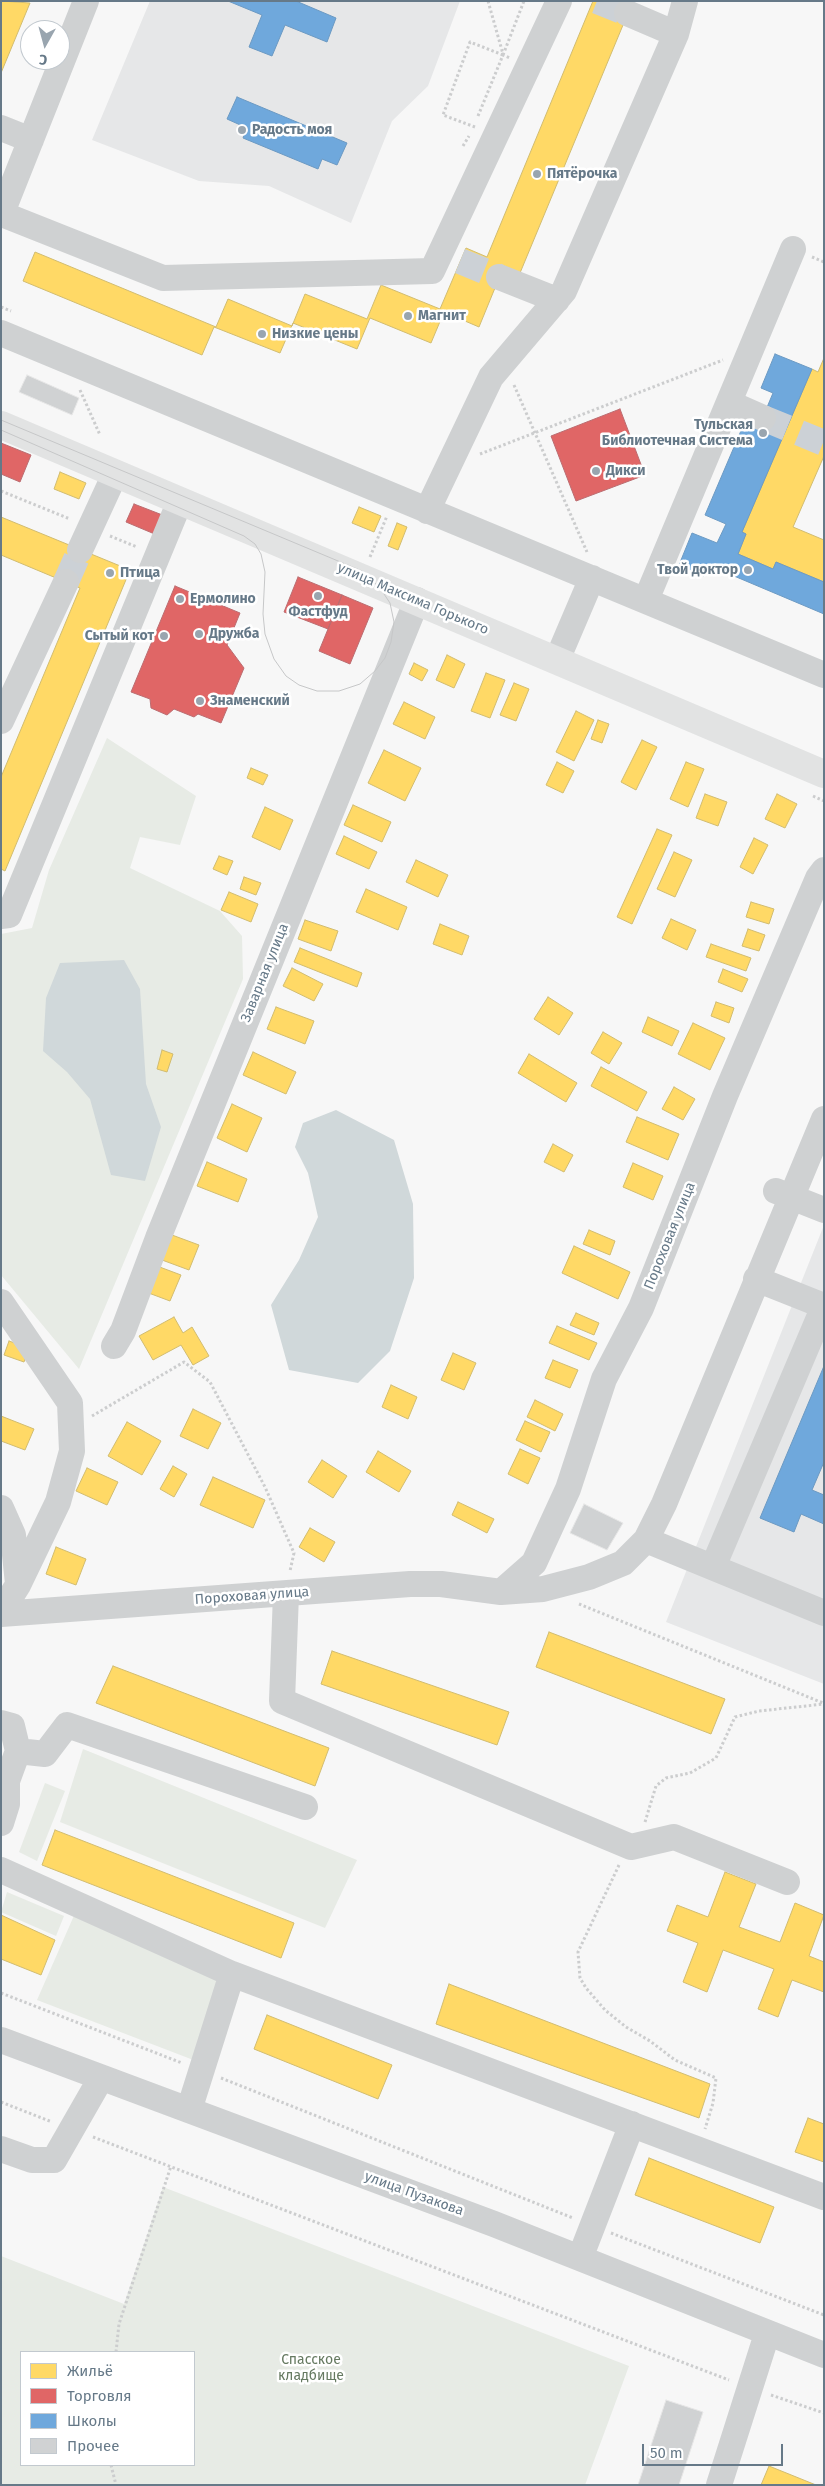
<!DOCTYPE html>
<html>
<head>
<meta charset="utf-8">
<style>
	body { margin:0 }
	#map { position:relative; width:825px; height:2486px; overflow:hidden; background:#f7f7f7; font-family:"Fira Sans",sans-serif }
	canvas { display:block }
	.frame { position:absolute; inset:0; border:2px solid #667988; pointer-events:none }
	.legend { position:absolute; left:20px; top:2351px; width:175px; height:115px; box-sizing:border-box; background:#fff; border:1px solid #c2c9cf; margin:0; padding:6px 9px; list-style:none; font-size:15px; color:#667988 }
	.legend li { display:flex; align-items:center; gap:10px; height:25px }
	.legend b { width:25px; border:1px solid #c2c9cf }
	.north { position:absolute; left:20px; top:20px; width:50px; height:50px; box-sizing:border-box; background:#fff; border:1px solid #c2c9cf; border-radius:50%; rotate:187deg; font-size:14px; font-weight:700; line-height:20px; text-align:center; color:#667988 }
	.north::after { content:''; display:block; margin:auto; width:18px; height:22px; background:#99a5af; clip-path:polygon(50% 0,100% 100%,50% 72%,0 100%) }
	.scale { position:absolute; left:642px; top:2444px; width:141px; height:22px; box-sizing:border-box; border:2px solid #667988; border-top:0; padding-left:6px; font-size:15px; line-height:18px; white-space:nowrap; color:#667988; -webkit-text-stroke:4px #fff; paint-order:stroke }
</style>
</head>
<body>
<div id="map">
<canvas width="825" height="2486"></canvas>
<div class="frame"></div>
<ul class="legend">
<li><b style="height:14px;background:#ffd966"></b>Жильё</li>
<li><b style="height:14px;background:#e06666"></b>Торговля</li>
<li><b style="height:14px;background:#6fa8dc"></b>Школы</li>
<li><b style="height:14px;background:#d0d2d3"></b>Прочее</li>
</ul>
<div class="north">С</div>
<div class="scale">50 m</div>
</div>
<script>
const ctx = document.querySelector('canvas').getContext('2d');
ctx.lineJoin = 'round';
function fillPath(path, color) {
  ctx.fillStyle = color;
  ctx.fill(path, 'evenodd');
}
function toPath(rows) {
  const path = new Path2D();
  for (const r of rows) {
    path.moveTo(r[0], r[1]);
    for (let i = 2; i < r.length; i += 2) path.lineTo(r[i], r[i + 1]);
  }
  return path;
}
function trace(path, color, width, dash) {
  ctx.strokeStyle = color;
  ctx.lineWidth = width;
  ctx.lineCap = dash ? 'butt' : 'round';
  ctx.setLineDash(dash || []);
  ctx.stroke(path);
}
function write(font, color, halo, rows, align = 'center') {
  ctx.font = font + ' "Fira Sans",sans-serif';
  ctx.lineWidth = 5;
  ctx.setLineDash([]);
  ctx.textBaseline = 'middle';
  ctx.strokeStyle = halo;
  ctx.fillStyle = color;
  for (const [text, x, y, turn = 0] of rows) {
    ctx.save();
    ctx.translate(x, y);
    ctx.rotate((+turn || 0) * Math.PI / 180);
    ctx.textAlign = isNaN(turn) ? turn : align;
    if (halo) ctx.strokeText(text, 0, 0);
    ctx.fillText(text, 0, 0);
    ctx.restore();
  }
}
fillPath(toPath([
	[150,1,460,1,428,86,392,121,351,223,269,186,199,181,92,140],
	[824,1225,824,1684,666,1622]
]), '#e6e7e8');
fillPath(toPath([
	[107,738,196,796,180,845,140,837,130,868,220,911,242,936,243,979,79,1369,1,1275,1,934,32,928,49,870],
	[83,1749,357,1860,325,1928,60,1822],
	[45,1783,65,1791,37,1861,19,1852],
	[7,1892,64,1916,56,1936,1,1912],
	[76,1911,222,1981,196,2061,37,2000],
	[163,2187,629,2366,585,2485,1,2485,1,2256,124,2304],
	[194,2352,194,2465,21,2465,21,2352]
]), '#e7ebe5');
fillPath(toPath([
	[124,960,140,989,146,1084,161,1127,145,1181,111,1175,90,1099,67,1072,43,1051,46,998,60,963],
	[336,1110,394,1140,413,1204,414,1278,390,1351,358,1383,289,1370,271,1305,299,1260,318,1217,308,1173,295,1147,303,1123]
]), '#d0d8da');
const homes = toPath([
	[1,1,30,3,1,73,1,1],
	[593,1,633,1,520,273,504,266,479,327,444,312,431,343,370,318,357,349,293,323,280,353,214,327,202,355,23,281,35,252,216,327,228,299,292,326,305,294,367,319,381,285,440,309,466,248,487,257,593,1],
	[824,358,824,456,793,527,824,540,824,582,776,562,773,569,738,554,746,534,742,532,812,369,818,372,824,358],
	[60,472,86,483,79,499,54,489,60,472],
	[359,507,381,516,374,532,352,523,359,507],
	[1,517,130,570,5,871,1,869,1,777,80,588,1,555,1,517],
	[397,523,407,527,398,550,388,546,397,523],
	[447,655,465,664,454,688,436,680,447,655],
	[414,663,428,670,422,681,409,674,414,663],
	[486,673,505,680,490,718,471,711,486,673],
	[514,683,529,689,516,721,500,715,514,683],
	[404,702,435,717,425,739,393,724,404,702],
	[576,711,594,720,574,761,556,752,576,711],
	[598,720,609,724,602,743,591,739,598,720],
	[642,740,657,747,636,790,621,782,642,740],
	[384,750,421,768,405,801,368,783,384,750],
	[557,762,574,771,563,793,546,785,557,762],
	[686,762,704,769,688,807,670,799,686,762],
	[251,768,268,775,263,785,247,778,251,768],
	[705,794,727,802,718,826,696,818,705,794],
	[777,794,797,804,785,828,765,819,777,794],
	[353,805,391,822,382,842,344,825,353,805],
	[265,807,293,820,280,850,252,837,265,807],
	[657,829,672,835,632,924,617,917,657,829],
	[344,836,377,852,369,869,336,854,344,836],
	[754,838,768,845,753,874,740,867,754,838],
	[674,852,692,860,675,897,657,889,674,852],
	[219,856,233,861,227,875,213,869,219,856],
	[416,860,448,875,438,897,406,882,416,860],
	[244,877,261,883,256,895,240,889,244,877],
	[366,889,407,907,398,930,356,912,366,889],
	[229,892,258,904,251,922,221,910,229,892],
	[751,902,774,909,769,924,746,917,751,902],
	[671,919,696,930,687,950,662,938,671,919],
	[305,920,338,931,331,951,298,939,305,920],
	[440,924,469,936,462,955,433,944,440,924],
	[748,929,765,935,759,951,742,946,748,929],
	[711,944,751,958,746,971,706,957,711,944],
	[300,948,362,973,357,987,294,962,300,948],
	[292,968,323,984,314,1001,283,986,292,968],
	[723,969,748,979,742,992,718,982,723,969],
	[548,997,573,1013,559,1035,534,1019,548,997],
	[716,1002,734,1008,729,1023,711,1016,716,1002],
	[276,1007,314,1021,305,1044,267,1029,276,1007],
	[648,1017,679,1031,672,1046,642,1032,648,1017],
	[693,1023,725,1038,710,1070,678,1054,693,1023],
	[603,1032,622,1043,609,1064,591,1053,603,1032],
	[162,1050,173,1054,167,1072,157,1069,162,1050],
	[253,1052,296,1072,286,1094,243,1075,253,1052],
	[529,1054,577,1083,566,1102,518,1073,529,1054],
	[601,1067,647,1092,637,1111,591,1086,601,1067],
	[674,1087,695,1099,683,1120,662,1109,674,1087],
	[232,1104,262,1118,247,1152,217,1138,232,1104],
	[637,1117,679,1134,668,1160,626,1142,637,1117],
	[553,1144,573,1155,564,1172,544,1162,553,1144],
	[207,1162,247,1179,238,1202,197,1186,207,1162],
	[633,1163,663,1176,653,1200,623,1187,633,1163],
	[589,1230,615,1241,610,1255,583,1244,589,1230],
	[172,1235,199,1245,189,1270,162,1260,172,1235],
	[574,1246,630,1272,618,1299,562,1273,574,1246],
	[157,1266,181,1275,170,1301,146,1292,157,1266],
	[576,1313,599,1323,594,1335,570,1325,576,1313],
	[174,1317,183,1333,192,1327,209,1356,193,1365,181,1345,153,1360,139,1336,174,1317],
	[557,1326,597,1343,589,1360,549,1343,557,1326],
	[9,1341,29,1348,24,1362,4,1355,9,1341],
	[453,1353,476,1363,464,1390,441,1380,453,1353],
	[553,1360,578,1370,570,1388,545,1378,553,1360],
	[391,1385,417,1397,408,1419,382,1407,391,1385],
	[535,1400,563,1414,555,1431,527,1417,535,1400],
	[193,1409,221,1423,208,1449,180,1436,193,1409],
	[1,1416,34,1429,25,1450,1,1441,1,1416],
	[525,1421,550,1432,541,1452,516,1440,525,1421],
	[127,1422,161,1441,142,1475,108,1456,127,1422],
	[520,1449,540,1458,528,1484,508,1474,520,1449],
	[378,1451,411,1471,399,1492,366,1472,378,1451],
	[322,1460,347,1476,333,1498,308,1482,322,1460],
	[173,1466,187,1474,174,1497,160,1489,173,1466],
	[87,1468,118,1482,107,1505,76,1491,87,1468],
	[213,1477,265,1500,253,1528,200,1505,213,1477],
	[458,1502,494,1519,487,1533,452,1515,458,1502],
	[310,1528,335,1542,324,1562,299,1547,310,1528],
	[56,1547,86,1559,76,1585,46,1574,56,1547],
	[549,1632,725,1699,711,1734,536,1667,549,1632],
	[332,1651,509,1712,497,1745,321,1684,332,1651],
	[113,1666,329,1748,315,1786,96,1703,113,1666],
	[55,1830,294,1923,281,1958,42,1865,55,1830],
	[725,1872,756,1884,739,1927,780,1942,795,1903,824,1915,809,1956,824,1962,824,1992,792,1980,778,2017,758,2009,774,1969,723,1950,707,1992,683,1982,698,1943,667,1931,677,1905,708,1917,725,1872],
	[1,1915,55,1940,41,1975,1,1959,1,1915],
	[449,1984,710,2084,699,2118,436,2024,449,1984],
	[267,2015,392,2065,378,2099,254,2049,267,2015],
	[808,2118,824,2124,824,2162,795,2152,808,2118],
	[649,2158,774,2207,760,2243,635,2195,649,2158],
	[769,2466,816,2485,761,2485,769,2466]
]);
fillPath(homes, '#ffd966');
trace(homes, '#d1bc70', 1);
const shops = toPath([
	[620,409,645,475,576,501,551,436,620,409],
	[1,443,31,455,20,482,1,474,1,443],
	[134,504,165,516,157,535,126,522,134,504],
	[298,577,342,595,328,629,284,612,298,577],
	[175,586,240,613,227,645,244,668,221,723,198,714,194,717,174,709,167,715,151,708,150,699,131,692,175,586],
	[342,595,373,608,350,664,319,651,342,595]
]);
fillPath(shops, '#e06666');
trace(shops, '#bb6c70', 1);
const schools = toPath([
	[228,1,296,1,336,18,327,42,285,25,272,56,249,47,262,15,228,1],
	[237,97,347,143,337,165,322,159,318,169,243,138,247,128,227,119,237,97],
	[775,354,812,369,742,532,746,534,738,554,773,569,776,562,824,582,824,614,708,565,704,576,679,565,692,533,717,543,726,524,705,515,746,419,760,424,773,393,761,388,775,354],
	[824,1366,824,1462,812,1490,824,1495,824,1524,801,1514,794,1532,760,1518,824,1366]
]);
fillPath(schools, '#6fa8dc');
trace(schools, '#6c9ac3', 1);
const building = toPath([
	[27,375,79,398,72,415,19,392,27,375],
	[584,1504,623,1523,607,1550,570,1533,584,1504],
	[666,2400,703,2412,679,2485,638,2485,666,2400]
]);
fillPath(building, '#d0d2d3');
trace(building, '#e6e6e6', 1);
trace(toPath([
	[597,1,627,13],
	[460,261,499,277],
	[763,418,824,443],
	[66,582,80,550]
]), '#ccd1d6', 26, [26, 13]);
trace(toPath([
	[488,1,503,54],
	[503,55,524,1],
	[478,116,503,55,510,58],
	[475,127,443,115,470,42,503,55],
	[463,146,469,136],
	[812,257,824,262],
	[1,307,11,311],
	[514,385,587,552],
	[80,390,100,435],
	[480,454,723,360],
	[1,491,70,519],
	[110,536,137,547],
	[370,557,387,516],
	[813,796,824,801],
	[92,1416,184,1362,210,1382,265,1487,294,1553,290,1571],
	[579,1604,823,1703],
	[645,1822,656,1786,666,1778,690,1773,716,1758,735,1717,759,1711,824,1704],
	[619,1865,578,1952,580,1978,586,1988,605,2010,626,2027,650,2041,675,2060,716,2078,713,2103,705,2129],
	[1,1993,182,2063],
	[221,2078,573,2218],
	[1,2102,52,2122],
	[93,2137,729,2380],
	[611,2233,824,2315],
	[116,2352,119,2324,171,2166],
	[771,2395,824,2413],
	[111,2465,116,2485]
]), '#cccdce', 3, [2.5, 2.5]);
trace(toPath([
	[627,13,676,34],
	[1,128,31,140],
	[2,214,163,278,432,271,559,1],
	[1,215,86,1],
	[499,277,557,300],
	[1,333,824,675],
	[729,403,763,418],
	[427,511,491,377,564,291,676,34,685,1],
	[80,550,115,474],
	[646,600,793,249],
	[557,660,592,578],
	[1,721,66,582],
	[1,916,9,915,180,501],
	[776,1191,824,1210],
	[756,1279,824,1306],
	[1,1302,70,1403,72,1451,58,1502,18,1585,1,1612],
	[114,1346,123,1331,158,1238,417,600],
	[1,1508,13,1535,18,1584],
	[646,1540,824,1613],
	[713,1567,824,1306],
	[501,1592,534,1563,568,1489,604,1379,641,1308,725,1096,818,878,824,870],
	[286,1594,282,1701,631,1847,674,1837,787,1882],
	[1,1614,410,1584,441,1584,501,1592,543,1589,589,1577,623,1563,646,1540,664,1504,824,1119],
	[1,1723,12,1726,18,1751,7,1781,7,1804,1,1823],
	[18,1751,45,1754,67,1725,305,1807],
	[1,1870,232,1974],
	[1,2040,494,2224,824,2355],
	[189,2110,232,1974,824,2197],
	[1,2149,32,2160,54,2160,101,2078],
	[580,2258,632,2124],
	[719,2485,767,2334]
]), '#cfd1d2', 26);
trace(toPath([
	[1,425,824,774]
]), '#e2e3e3', 28);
trace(toPath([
	[1,420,362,571,380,588,390,603,394,622,391,642,385,658,375,671,360,684,339,691,317,691,299,685,286,676,274,659,265,634,263,614,265,572,261,554,255,544,244,536,1,430]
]), '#c6c7c8', 1);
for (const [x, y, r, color] of [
	[242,130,5,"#99a5af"],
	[537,174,5,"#99a5af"],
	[408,316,5,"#99a5af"],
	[262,334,5,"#99a5af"],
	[763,433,5,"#99a5af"],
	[596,471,5,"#99a5af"],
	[748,570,5,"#99a5af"],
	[110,573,5,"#99a5af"],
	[318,596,5,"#99a5af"],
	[180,599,5,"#99a5af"],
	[199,634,5,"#99a5af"],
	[164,636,5,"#99a5af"],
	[200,701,5,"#99a5af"]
]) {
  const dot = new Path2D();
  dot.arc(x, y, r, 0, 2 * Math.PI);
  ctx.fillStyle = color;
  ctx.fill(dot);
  trace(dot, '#fff', 2);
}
write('bold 14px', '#667988', '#fff', [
	["Радость моя",252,130],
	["Пятёрочка",547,174],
	["Магнит",418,316],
	["Низкие цены",272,334],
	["Тульская",753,425,"right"],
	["Библиотечная Система",753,441,"right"],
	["Дикси",606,471],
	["Твой доктор",738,570,"right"],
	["Птица",120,573],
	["Ермолино",190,599],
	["Фастфуд",318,612,"center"],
	["Дружба",209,634],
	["Сытый кот",154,636,"right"],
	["Знаменский",210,701]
], 'left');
write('14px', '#667988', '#fff', [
	["улица Максима Горького",413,599,23],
	["Заварная улица",265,973,-68],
	["Пороховая улица",670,1236,-68],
	["Пороховая улица",252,1596,-4],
	["улица Пузакова",414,2194,20]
]);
write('14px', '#667a61', '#fff', [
	["Спасское",311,2360],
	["кладбище",311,2376]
]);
</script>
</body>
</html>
